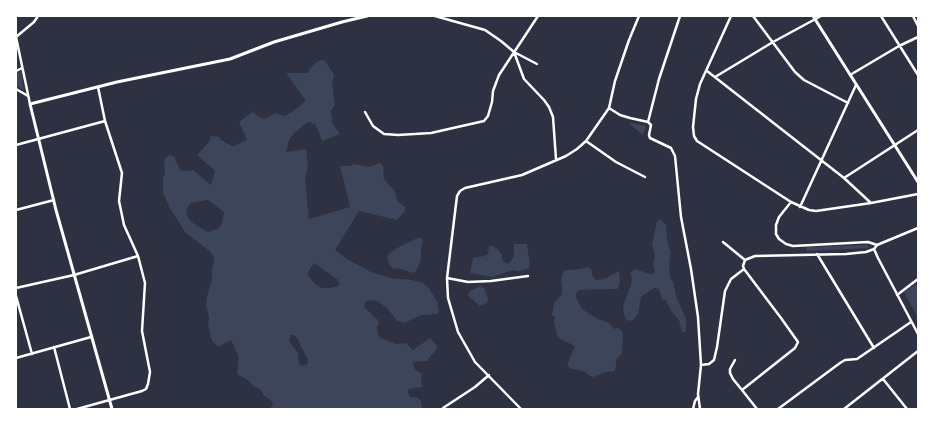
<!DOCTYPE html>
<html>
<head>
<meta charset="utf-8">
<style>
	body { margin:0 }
	#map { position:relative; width:934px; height:425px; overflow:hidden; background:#2d3142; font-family:"Work Sans",sans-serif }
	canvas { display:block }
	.frame { position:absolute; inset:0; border:17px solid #fff; pointer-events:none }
</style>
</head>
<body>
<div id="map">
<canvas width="934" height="425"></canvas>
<div class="frame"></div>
</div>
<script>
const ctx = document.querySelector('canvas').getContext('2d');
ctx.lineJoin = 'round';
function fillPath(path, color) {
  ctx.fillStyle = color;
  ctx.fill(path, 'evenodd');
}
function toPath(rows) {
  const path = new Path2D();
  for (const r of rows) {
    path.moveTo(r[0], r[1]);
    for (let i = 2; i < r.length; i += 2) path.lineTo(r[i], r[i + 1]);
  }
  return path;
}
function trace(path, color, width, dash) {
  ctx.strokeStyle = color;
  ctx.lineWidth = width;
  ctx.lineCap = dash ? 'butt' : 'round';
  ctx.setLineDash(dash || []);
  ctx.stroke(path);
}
fillPath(toPath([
	[321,60,325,61,334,75,332,83,335,105,330,112,332,115,332,123,340,134,322,141,315,123,312,124,311,122,308,122,294,133,289,140,286,152,306,149,308,165,305,180,309,219,350,207,340,166,350,166,354,164,369,167,380,163,383,166,384,179,394,190,398,202,405,207,405,211,397,220,359,211,335,250,347,259,371,272,391,278,412,280,423,283,429,288,437,302,439,310,438,314,421,315,405,323,397,321,387,308,377,301,368,300,365,303,364,307,377,319,379,323,377,327,378,335,381,338,396,344,406,343,413,350,430,338,438,347,427,361,413,362,415,370,421,373,422,387,408,389,408,393,410,397,418,398,421,401,422,409,270,409,273,404,271,400,264,396,260,389,253,386,248,380,237,374,239,358,231,340,218,347,212,341,208,325,209,317,206,305,207,297,212,280,212,268,214,261,214,256,208,250,185,232,170,208,163,193,163,177,165,173,164,160,167,156,170,155,174,157,179,168,182,171,193,170,211,185,215,171,197,155,208,143,211,136,219,137,221,140,232,146,236,145,247,140,239,122,254,111,255,114,262,119,265,119,276,113,284,116,292,112,306,101,286,73,307,73,315,63],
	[208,200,224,212,222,223,219,228,208,232,193,223,188,218,186,213,187,208,191,203],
	[314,263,338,280,340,284,338,286,330,288,323,288,319,287,315,284,307,274],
	[291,335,294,335,297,338,307,358,308,363,307,364,302,366,299,363,298,353,289,341],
	[21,71,24,91,16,85,16,73],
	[627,122,646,126,643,135],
	[660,219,666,225,667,241,671,252,669,264,670,276,674,284,676,296,686,319,686,332,682,332,679,320,671,311,666,300,662,300,659,289,655,288,651,290,641,297,638,314,633,320,629,321,626,319,624,315,623,306,631,285,632,277,630,273,633,270,637,269,648,274,652,274,655,272,653,264,655,256,652,244,657,222],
	[417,238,421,238,423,242,421,250,421,260,416,271,413,273,409,272,401,269,392,268,389,264,387,256,390,253,397,248],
	[514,244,527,244,530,265,529,268,520,271,512,270,493,277,470,273,473,258,484,256,488,254,489,246,493,246,497,249,502,255,502,259,504,262,508,264,514,257],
	[868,245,869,248,807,251,806,247],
	[588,267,591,269,593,277,596,280,604,279,619,271,620,281,618,289,579,290,576,293,576,298,582,309,598,319,609,323,614,329,618,328,623,332,622,354,616,359,616,367,614,371,605,372,594,377,590,376,583,371,572,369,567,365,575,346,558,338,554,322,555,317,552,315,554,303,562,294,562,286,561,282,563,272,566,270,580,269],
	[918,283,918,318,904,292],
	[480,286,484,288,487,295,488,299,487,303,480,306,468,296,469,292]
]), '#3c4559');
trace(toPath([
	[435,16,485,30,501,41,514,52,524,79,544,100,549,107,553,117,556,159],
	[639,16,629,40,615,81,609,108,620,115,630,118,648,122],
	[731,16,700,84,696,99,693,127,694,136,697,141,791,202,809,210,816,211,871,203,918,194],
	[753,16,795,72,804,80,848,103],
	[881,16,918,75],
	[913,16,918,26],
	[16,37,30,104],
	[16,37,34,22,38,16],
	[514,52,537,64],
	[16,71,22,68],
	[707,71,844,178,871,203],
	[850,75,899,46,918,37],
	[715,77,773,42,821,16],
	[16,89,28,96],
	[365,112,373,126,384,134,398,135,431,133,484,121,488,116,492,102,493,91,499,75,538,16],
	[648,122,651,125,649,135,650,138,671,148,675,156,681,217,691,269,698,317,701,365,698,394,700,409],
	[648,122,659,79,680,16],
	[586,141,616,162,645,177],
	[16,145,105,121],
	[844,178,918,130],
	[791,202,779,217,776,225,776,234,779,239,786,244,793,246,868,242,877,245,918,228],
	[800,207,856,85],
	[16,210,54,200],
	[723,242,745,260],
	[877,245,874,249,878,258,918,334],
	[817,254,874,348],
	[447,278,468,282,491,281,528,276],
	[16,288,74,275,138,256],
	[897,295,918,279],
	[16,296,32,354],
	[54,347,70,409],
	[16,358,91,337],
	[735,360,730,369,730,373,733,379,742,390],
	[701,365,709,364,714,360,717,347,725,291,731,279,744,269],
	[883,379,907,409],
	[443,408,475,387,489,375],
	[77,409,142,391,146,389,148,384,150,372,142,331,145,283,138,256,124,225,119,201,122,173,105,121,98,87],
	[521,409,475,362,458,332,448,298,447,278,457,196,460,191,465,188,522,175,566,156,577,149,586,141,609,108],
	[693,409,695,401,698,397],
	[757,409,742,390,795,348,798,342,781,318,744,269,743,266,745,260,755,256,846,254,866,252,874,249],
	[778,409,840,363,845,360,857,359,911,322],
	[844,409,918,351]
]), '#fff', 2.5);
trace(toPath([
	[813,16,918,182],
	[112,409,56,210,30,104,117,82,230,59,274,42,342,22,367,16]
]), '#fff', 3);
</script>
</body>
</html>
